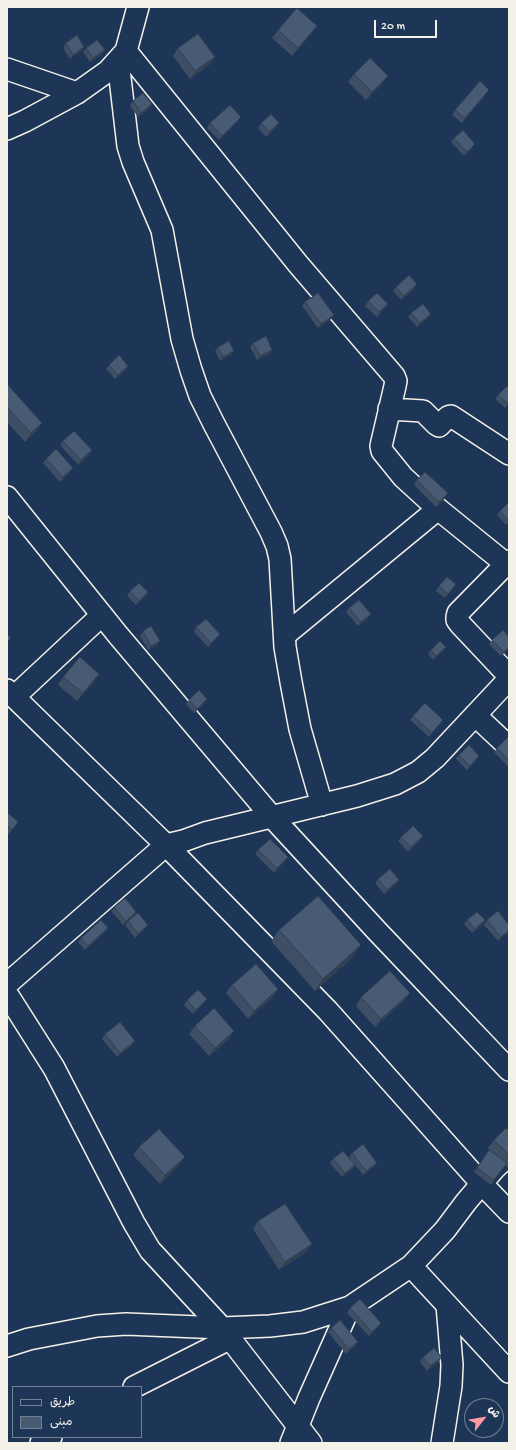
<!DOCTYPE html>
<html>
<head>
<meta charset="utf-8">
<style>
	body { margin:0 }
	#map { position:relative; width:516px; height:1450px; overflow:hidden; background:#1d3557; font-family:"Gochi Hand","Playpen Sans Arabic",sans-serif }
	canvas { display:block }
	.frame { position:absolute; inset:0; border:8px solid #f4f1e8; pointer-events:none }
	.legend { position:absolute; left:12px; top:1386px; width:130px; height:52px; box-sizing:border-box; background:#1d3557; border:1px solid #738091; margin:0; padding:5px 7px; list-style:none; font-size:12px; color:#f4f1e8 }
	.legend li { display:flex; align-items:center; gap:8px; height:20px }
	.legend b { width:20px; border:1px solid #738091 }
	.north { position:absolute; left:464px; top:1398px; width:40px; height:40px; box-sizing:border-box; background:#1d3557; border:1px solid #738091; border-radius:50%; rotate:59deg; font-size:11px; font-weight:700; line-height:16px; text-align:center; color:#f4f1e8 }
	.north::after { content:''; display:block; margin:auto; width:14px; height:18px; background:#ff9aa2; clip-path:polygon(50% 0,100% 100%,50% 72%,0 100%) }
	.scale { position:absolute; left:374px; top:20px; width:63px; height:18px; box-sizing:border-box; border:2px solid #f4f1e8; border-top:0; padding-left:5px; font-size:12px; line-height:14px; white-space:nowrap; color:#f4f1e8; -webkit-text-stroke:3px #1d3557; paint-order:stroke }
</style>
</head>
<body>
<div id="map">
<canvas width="516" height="1450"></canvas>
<div class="frame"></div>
<ul class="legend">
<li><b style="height:5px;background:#1d3557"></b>طريق</li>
<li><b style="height:11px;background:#485b74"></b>مبنى</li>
</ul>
<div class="north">ش</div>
<div class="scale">20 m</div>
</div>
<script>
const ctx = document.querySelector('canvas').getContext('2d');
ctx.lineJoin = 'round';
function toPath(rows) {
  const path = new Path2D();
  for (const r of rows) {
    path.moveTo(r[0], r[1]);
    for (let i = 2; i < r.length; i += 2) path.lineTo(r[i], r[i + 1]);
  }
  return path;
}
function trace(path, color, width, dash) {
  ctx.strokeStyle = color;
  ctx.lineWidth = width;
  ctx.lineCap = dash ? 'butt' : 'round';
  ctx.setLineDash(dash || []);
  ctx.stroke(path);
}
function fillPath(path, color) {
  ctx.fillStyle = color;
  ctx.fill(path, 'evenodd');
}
const minor = toPath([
	[126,51,298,264,394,376,396,381,395,386,381,446,382,451,403,477,438,509,506,564],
	[118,61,128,146,133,162,162,230,182,339,191,370,200,396,214,424,271,532,277,546,280,559,285,647,291,682,300,729,322,805],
	[7,69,77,93],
	[7,129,25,121,77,93,108,71,126,51,138,7],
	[389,409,423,411,436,424,439,426,448,417,451,416,509,454],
	[7,497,118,635,272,817,377,931,509,1070],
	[509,561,458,613,457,617,457,620,460,624,509,676],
	[285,635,438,509],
	[7,690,166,845,328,1011,482,1184,509,1212],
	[14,697,102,615],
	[475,715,509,747],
	[7,984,166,845,183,841,205,833,357,796,395,784,418,772,435,758,509,679],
	[7,994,54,1068,134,1223,150,1250,222,1328,311,1443],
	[411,1266,509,1372],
	[7,1346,29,1339,97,1326,126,1324,222,1328,270,1326,303,1322,350,1307,411,1266,445,1230,466,1202,495,1168,509,1155],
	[134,1387,229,1339],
	[41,1443,51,1437],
	[291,1443,309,1398,346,1315],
	[442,1443,451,1386,452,1365,447,1305]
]);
trace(minor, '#f4f1e8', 24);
trace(minor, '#1d3557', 21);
fillPath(toPath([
	[317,26,311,34,292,56,272,38,278,30],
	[66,43,84,47,81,51,70,59,63,48],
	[86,48,105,50,102,54,90,62,83,52],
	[178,48,215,57,209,65,190,79,173,56],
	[354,74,382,84,366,100,348,82],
	[486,94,462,123,452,115,455,110],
	[133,101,149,109,138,117,130,106],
	[238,121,219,140,207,128,210,123],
	[261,123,276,127,266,137,258,128],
	[454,138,472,148,464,156,451,142],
	[396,287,414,289,401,300,393,291],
	[368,301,388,304,385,308,377,317,365,306],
	[305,302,331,319,318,328,302,306],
	[411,313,431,314,428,318,417,327,408,317],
	[253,343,272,350,270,354,257,360,250,347],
	[218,347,234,351,231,355,220,361,215,351],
	[109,365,128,366,126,370,115,379,106,369],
	[7,384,42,423,36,431,25,442,7,422],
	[498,395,509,403,505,408,495,399],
	[63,441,92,450,89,455,78,465,60,445],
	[46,459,70,472,60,482,43,463],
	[417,480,445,498,436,507,414,485],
	[509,502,509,522,506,525,497,515,500,511],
	[456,584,445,598,436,591,439,586],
	[130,591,145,597,136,605,127,596],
	[349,608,371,614,368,618,358,626,346,612],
	[196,627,220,634,217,638,208,647,194,632],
	[143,631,160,641,157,645,148,650,140,636],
	[509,637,509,648,501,656,489,644,492,640],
	[446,647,443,651,433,660,428,654,431,650],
	[63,677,94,682,77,701,58,685],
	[189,700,204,704,194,713,186,704],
	[413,716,443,720,429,737,410,720],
	[509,737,509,768,494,752,497,748],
	[459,755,476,760,467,770,456,759],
	[7,814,18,822,9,834,7,833],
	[401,837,420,840,408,852,398,841],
	[258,850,285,861,274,873,255,854],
	[378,879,396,884,384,894,375,883],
	[114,907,136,912,133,916,123,925,112,912],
	[467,920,485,920,482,925,472,933,464,924],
	[487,920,509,925,509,931,498,941,484,925],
	[128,921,145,929,135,938,125,925],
	[108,928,105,932,85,950,78,942,81,938],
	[279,930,353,957,315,991,271,941],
	[232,985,278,989,272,998,248,1019,226,993],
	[361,997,404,1001,375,1027,356,1006],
	[187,1000,204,1003,193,1014,184,1005],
	[195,1026,229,1039,209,1056,189,1034],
	[105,1034,132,1045,117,1057,102,1039],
	[509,1131,509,1169,505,1165,491,1185,474,1172,489,1150,491,1151,488,1148,494,1140],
	[139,1147,179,1165,160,1184,133,1155],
	[352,1153,377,1163,374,1167,363,1175,355,1165,352,1169,342,1177,330,1163,333,1159,349,1157],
	[258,1221,306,1252,279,1270,253,1229],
	[350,1308,381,1323,378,1327,369,1336,347,1313],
	[331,1328,358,1342,355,1346,346,1354,328,1332],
	[423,1357,439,1361,427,1371,420,1362]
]), '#3e4e64');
fillPath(toPath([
	[317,26,311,34,292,56,298,48],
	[84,47,81,51,70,59,73,55],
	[105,50,102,54,90,62,93,58],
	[215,57,209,65,190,79,195,71],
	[388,76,382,84,366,100,372,92],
	[489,90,486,94,462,123,465,118],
	[152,104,149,109,138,117,141,113],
	[241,117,238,121,219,140,222,136],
	[279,123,276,127,266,137,269,132],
	[475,144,472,148,464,156,467,152],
	[417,284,414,289,401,300,404,296],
	[388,304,385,308,377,317,379,312],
	[431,314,428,318,417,327,420,323],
	[334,315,331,319,318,328,321,324],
	[272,350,270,354,257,360,260,356],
	[234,351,231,355,220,361,223,357],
	[128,366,126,370,115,379,118,375],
	[42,423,36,431,25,442,31,433],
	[92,450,89,455,78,465,81,460],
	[73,468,70,472,60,482,63,477],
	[448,493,445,498,436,507,439,502],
	[148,592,145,597,136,605,139,601],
	[371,614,368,618,358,626,361,622],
	[220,634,217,638,208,647,211,643],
	[160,641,157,645,148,650,151,646],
	[446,647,443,651,433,660,436,656],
	[509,647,509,648,501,656,504,652],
	[99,674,94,682,77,701,83,693],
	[207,699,204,704,194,713,197,709],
	[479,756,476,760,467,770,470,766],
	[423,836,420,840,408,852,411,847],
	[288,857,285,861,274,873,277,868],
	[399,880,396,884,384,894,387,890],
	[136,912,133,916,123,925,126,921],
	[485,920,482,925,472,933,475,929],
	[148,925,145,929,135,938,138,934],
	[108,928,105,932,85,950,88,946],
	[509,930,508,932,498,941,501,937],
	[361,945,353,957,315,991,323,979],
	[278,989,272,998,248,1019,254,1011],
	[410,993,404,1001,375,1027,381,1019],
	[207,999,204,1003,193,1014,196,1010],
	[234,1031,229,1039,209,1056,215,1048],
	[135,1041,132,1045,117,1057,120,1053],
	[185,1157,179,1165,160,1184,165,1175],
	[377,1163,374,1167,363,1175,366,1171],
	[355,1165,352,1169,342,1177,345,1173],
	[312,1244,306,1252,279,1270,285,1262],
	[381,1323,378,1327,369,1336,372,1332],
	[358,1342,355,1346,346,1354,349,1349],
	[442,1357,439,1361,427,1371,430,1366]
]), '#324051');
const building = toPath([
	[297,8,317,26,298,48,278,30,297,8],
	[198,34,215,57,195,71,178,48,198,34],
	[77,35,84,47,73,55,66,43,77,35],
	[97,40,105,50,93,58,86,48,97,40],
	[370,58,388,76,372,92,354,74,370,58],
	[480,81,489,90,465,118,455,110,480,81],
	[143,93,152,104,141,113,133,101,143,93],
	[230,105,241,117,222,136,210,123,230,105],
	[271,114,279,123,269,132,261,123,271,114],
	[463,130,475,144,467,152,454,138,463,130],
	[409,275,417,284,404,296,396,287,409,275],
	[318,293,334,315,321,324,305,302,318,293],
	[377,293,388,304,379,312,368,301,377,293],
	[423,304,431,314,420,323,411,313,423,304],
	[266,336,272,350,260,356,253,343,266,336],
	[229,341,234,351,223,357,218,347,229,341],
	[119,355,128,366,118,375,109,365,119,355],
	[7,384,42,423,31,433,7,407,7,384],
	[507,386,509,388,509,402,508,404,498,395,507,386],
	[74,431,92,450,81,460,63,441,74,431],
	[56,449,73,468,63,477,46,459,56,449],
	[425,472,448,493,439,502,417,480,425,472],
	[509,502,509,521,500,511,509,502],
	[447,577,456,584,448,594,439,586,447,577],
	[139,583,148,592,139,601,130,591,139,583],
	[359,600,371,614,361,622,349,608,359,600],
	[206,619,220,634,211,643,196,627,206,619],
	[151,626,160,641,151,646,143,631,151,626],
	[503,630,509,637,509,647,504,652,492,640,503,630],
	[7,634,11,638,7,642,7,634],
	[440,641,446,647,436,656,431,650,440,641],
	[80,657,99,674,83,693,63,677,80,657],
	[199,690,207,699,197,709,189,700,199,690],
	[425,703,443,720,432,733,413,716,425,703],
	[509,736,509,760,497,748,509,736],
	[469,745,479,756,470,766,459,755,469,745],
	[8,813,18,822,12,830,7,826,7,814,8,813],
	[413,826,423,836,411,847,401,837,413,826],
	[270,839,288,857,277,868,258,850,270,839],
	[390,869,399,880,387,890,378,879,390,869],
	[318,896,361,945,323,979,279,930,318,896],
	[125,898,136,912,126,921,114,907,125,898],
	[498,911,509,925,509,930,501,937,487,920,498,911],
	[477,912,485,920,475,929,467,920,477,912],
	[138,913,148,925,138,934,128,921,138,913],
	[101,920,108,928,88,946,81,938,101,920],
	[256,964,278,989,254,1011,232,985,256,964],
	[390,971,410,993,381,1019,361,997,390,971],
	[198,990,207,999,196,1010,187,1000,198,990],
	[214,1008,234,1031,215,1048,195,1026,214,1008],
	[120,1022,135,1041,120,1053,105,1034,120,1022],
	[506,1128,509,1131,509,1155,494,1140,506,1128],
	[159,1129,185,1157,165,1175,139,1147,159,1129],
	[363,1144,377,1163,366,1171,352,1153,363,1144],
	[489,1150,507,1163,494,1180,477,1168,489,1150],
	[343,1151,355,1165,345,1173,333,1159,343,1151],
	[285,1204,312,1244,285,1262,258,1221,285,1204],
	[360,1299,381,1323,372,1332,350,1308,360,1299],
	[340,1320,358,1342,349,1349,331,1328,340,1320],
	[434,1348,442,1357,430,1366,423,1357,434,1348]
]);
fillPath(building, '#485b74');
trace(building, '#324051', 1);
</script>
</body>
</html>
